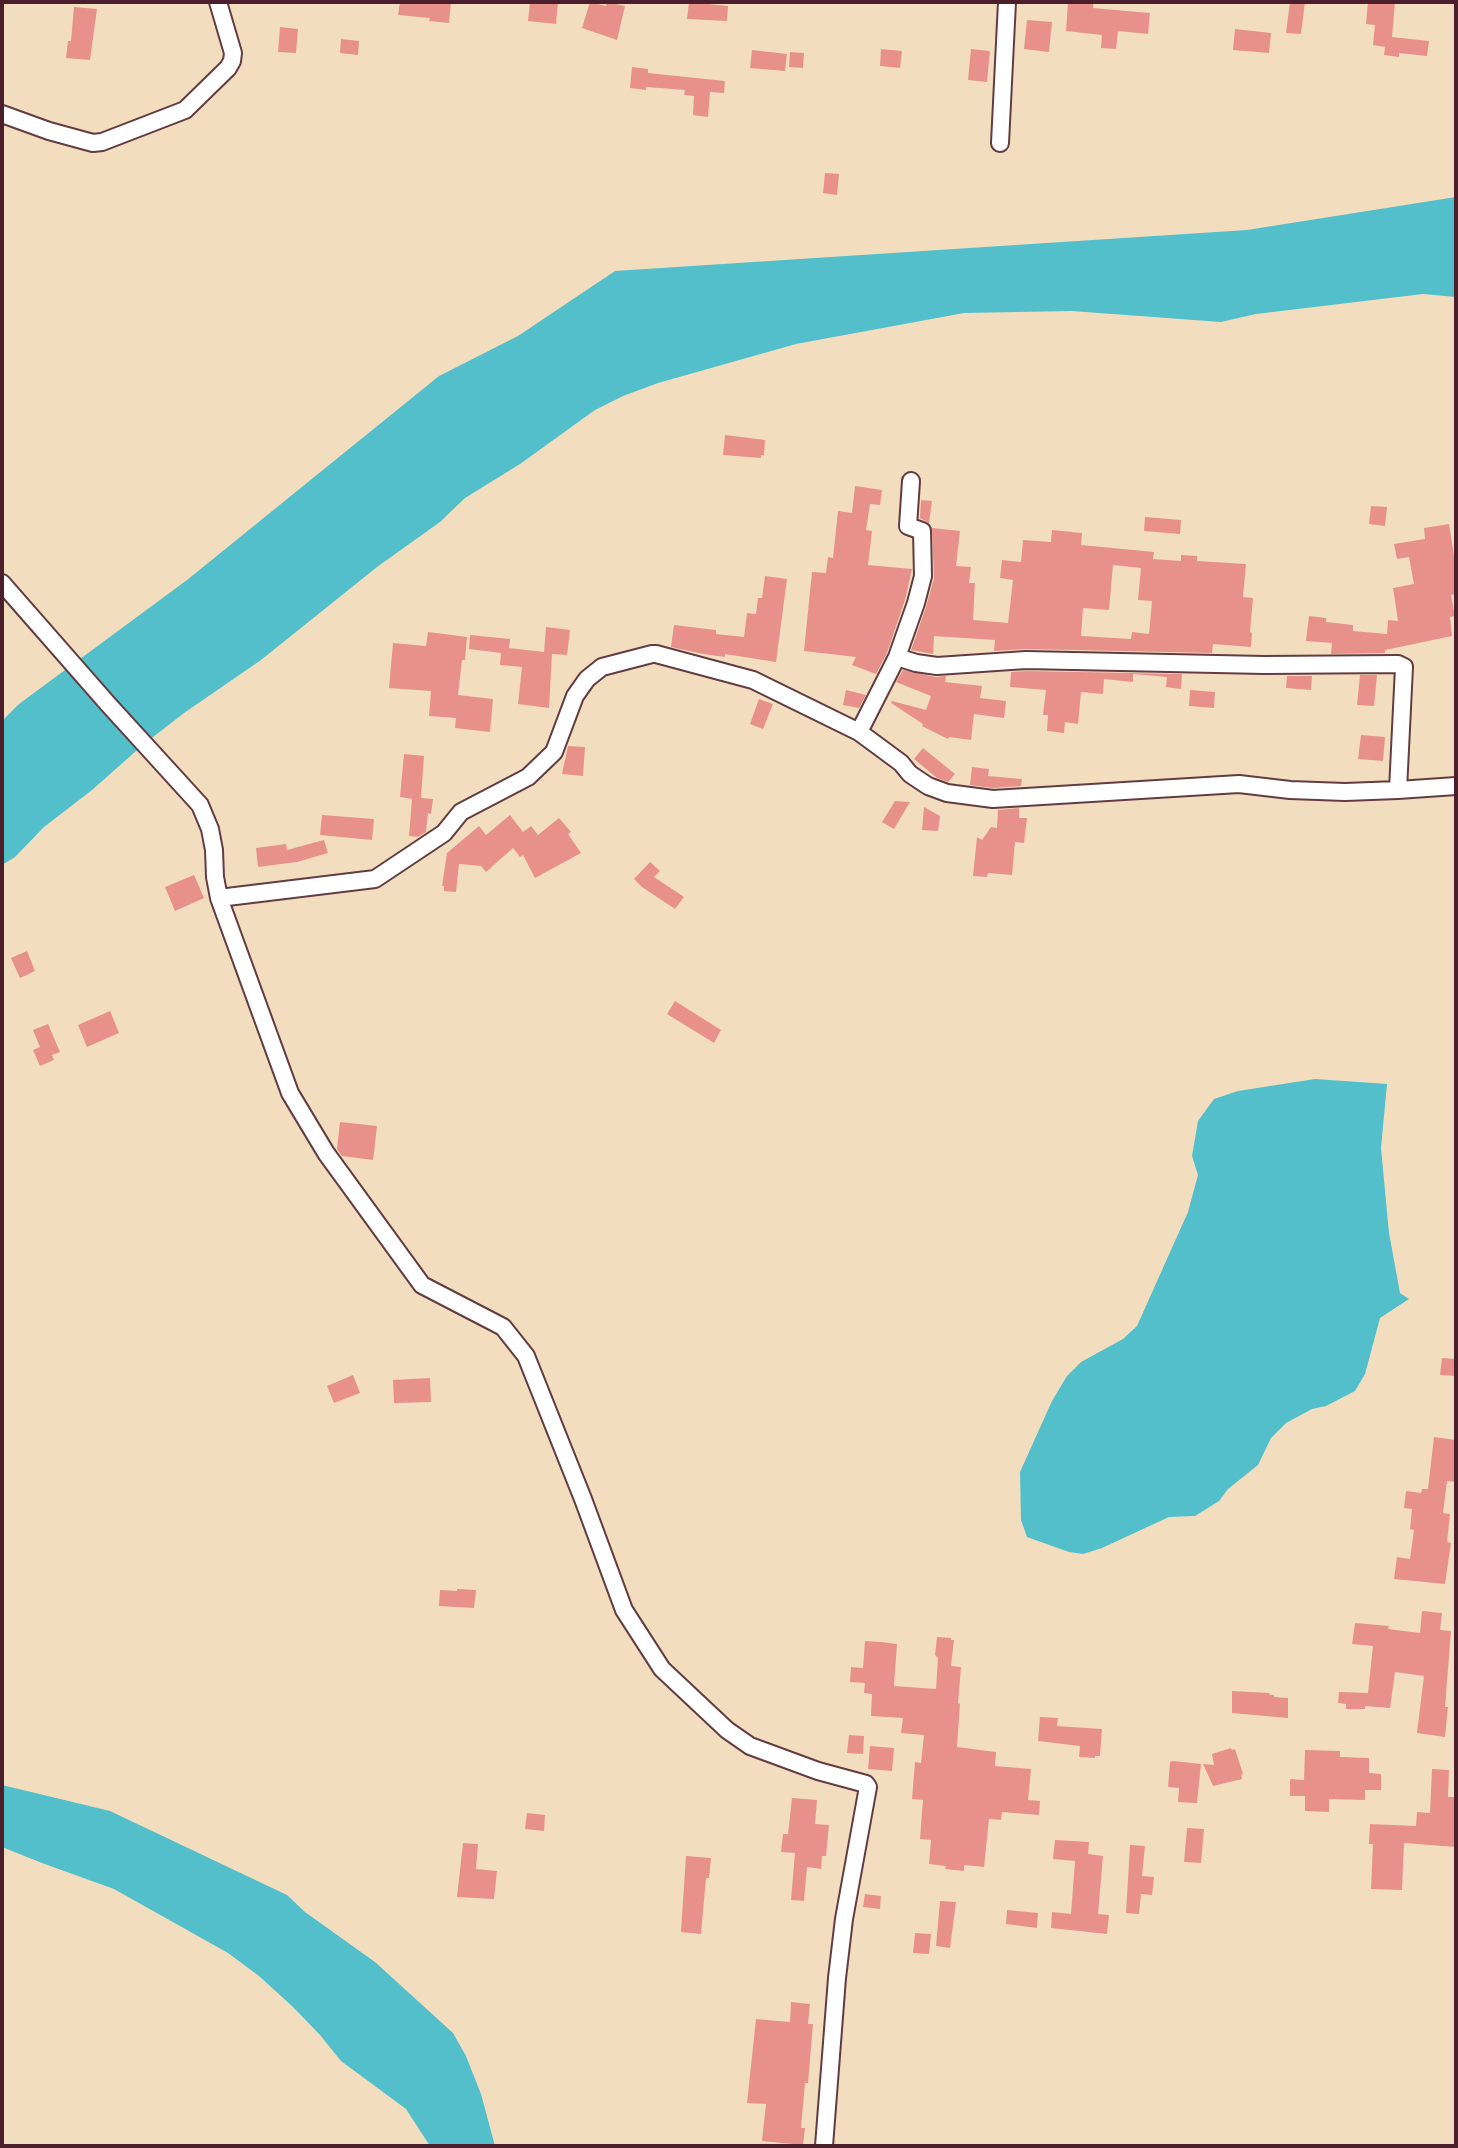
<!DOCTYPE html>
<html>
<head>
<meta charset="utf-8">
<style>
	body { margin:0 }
	#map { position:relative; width:1458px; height:2148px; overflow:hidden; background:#f2debf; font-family:Vollkorn,serif }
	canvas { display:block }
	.frame { position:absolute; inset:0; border:4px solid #4a1f2b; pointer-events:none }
</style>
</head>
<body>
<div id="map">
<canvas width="1458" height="2148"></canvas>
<div class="frame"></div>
</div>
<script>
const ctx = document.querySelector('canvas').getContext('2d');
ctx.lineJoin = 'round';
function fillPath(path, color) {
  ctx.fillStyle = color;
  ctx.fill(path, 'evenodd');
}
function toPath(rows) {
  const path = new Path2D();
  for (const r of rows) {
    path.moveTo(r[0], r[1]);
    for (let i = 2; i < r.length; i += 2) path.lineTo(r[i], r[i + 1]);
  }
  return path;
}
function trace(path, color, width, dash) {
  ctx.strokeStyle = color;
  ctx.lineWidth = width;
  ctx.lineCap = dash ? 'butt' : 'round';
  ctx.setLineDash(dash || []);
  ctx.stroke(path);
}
fillPath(toPath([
	[1456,197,1456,297,1423,294,1256,314,1221,322,1072,311,964,313,796,344,658,383,623,396,595,410,520,464,465,498,440,522,377,567,261,660,184,713,144,744,92,790,44,827,15,857,2,865,2,721,19,704,187,580,439,376,518,336,615,271,1247,230],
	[1315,1079,1387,1084,1381,1148,1389,1233,1400,1293,1409,1299,1380,1318,1365,1374,1355,1391,1326,1406,1312,1409,1286,1423,1271,1438,1258,1465,1228,1489,1219,1501,1195,1516,1169,1517,1102,1548,1083,1554,1069,1552,1027,1537,1021,1520,1020,1472,1052,1401,1067,1376,1081,1362,1123,1339,1137,1326,1188,1212,1198,1175,1192,1156,1198,1121,1214,1099,1238,1091],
	[2,1785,110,1811,287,1895,305,1912,375,1962,453,2033,466,2056,481,2094,495,2146,430,2146,406,2109,341,2061,320,2035,293,2007,259,1976,228,1953,114,1889,42,1863,2,1847]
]), '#52bfcb');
fillPath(toPath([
	[400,2,451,2,449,23,429,21,430,18,398,15],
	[530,2,558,2,556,24,528,21],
	[590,2,606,6,607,2,625,6,617,40,582,28],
	[689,2,728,6,727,21,687,19],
	[1068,2,1093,4,1093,8,1150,13,1148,34,1118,31,1116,49,1101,48,1102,35,1066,31],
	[1290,2,1305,2,1301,34,1286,33],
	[1368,2,1395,2,1392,37,1429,41,1427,56,1399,53,1399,57,1384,55,1385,47,1373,45,1375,25,1366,24],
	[74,7,97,9,90,60,66,58,68,41,71,41],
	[1027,20,1052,22,1049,52,1024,49],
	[280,27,298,29,296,53,278,52],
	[1235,29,1271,33,1269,53,1233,50],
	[341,39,359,41,358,55,340,53],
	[881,49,902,51,900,68,880,66],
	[971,49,990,51,987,82,968,80],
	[752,50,787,54,785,71,750,68],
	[790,52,804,53,803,68,789,67],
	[632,67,648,69,648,73,725,81,724,93,710,92,708,117,693,115,694,96,684,95,685,90,646,87,646,90,630,88],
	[825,173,839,174,837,195,823,193],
	[725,435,765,440,764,455,761,455,761,458,723,455],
	[855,486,882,490,880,505,870,504,866,530,872,531,868,565,912,569,905,600,887,653,876,674,852,665,856,657,804,651,812,572,826,573,828,557,833,558,838,511,852,513],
	[921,500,932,501,929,523,920,518],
	[1371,506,1387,507,1385,526,1369,524],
	[1145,517,1181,520,1180,534,1144,531],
	[1449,524,1456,568,1456,594,1451,595,1455,616,1450,617,1452,636,1385,650,1385,653,1331,654,1332,643,1306,641,1309,616,1326,618,1326,622,1353,625,1353,631,1387,634,1388,620,1398,621,1393,588,1414,584,1409,557,1397,559,1394,544,1425,539,1424,528],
	[932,528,960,531,956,566,971,567,969,583,975,583,973,620,1008,623,1013,580,1000,578,1002,560,1021,562,1023,540,1051,542,1052,530,1082,533,1081,545,1154,552,1153,559,1181,561,1181,555,1197,556,1197,561,1246,564,1243,597,1253,598,1250,632,1252,633,1251,647,1213,644,1212,653,1026,649,994,651,995,640,934,636,933,654,911,650,926,607,934,578],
	[1113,565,1141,568,1138,600,1152,601,1149,634,1132,632,1131,639,1081,636,1083,608,1109,610],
	[765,576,787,579,776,662,725,654,725,657,703,654,671,647,674,625,716,630,716,634,744,637,747,613,756,614,758,598,762,598],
	[546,627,570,630,567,655,552,654,549,708,518,704,522,667,500,665,501,653,469,649,470,635,510,639,509,648,544,652],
	[428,632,467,637,465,660,462,660,458,695,493,699,490,732,455,728,456,718,429,716,431,691,389,688,393,643,426,646],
	[903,670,935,677,946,676,945,682,982,686,980,698,1006,701,1004,718,974,714,971,740,949,737,948,739,922,726,923,724,891,703,892,701,926,710,931,696,896,682],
	[1026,671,1182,674,1181,689,1166,687,1167,677,1133,674,1133,682,1104,679,1103,694,1081,692,1078,724,1065,722,1064,733,1047,731,1048,715,1043,715,1046,690,1010,687,1011,672],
	[1360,675,1377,675,1374,706,1357,705],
	[1287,676,1312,676,1311,690,1286,688],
	[846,690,866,695,859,708,843,705],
	[1190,690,1215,692,1214,708,1189,706],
	[759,699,773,704,763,729,750,724],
	[1361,735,1385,737,1383,761,1358,759],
	[568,746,585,747,583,776,562,774],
	[923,748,955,774,948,782,937,778,914,759],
	[404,754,424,756,421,798,433,799,431,814,428,813,426,832,418,837,409,836,412,799,400,797],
	[972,767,989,769,988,776,1022,779,1021,786,993,788,970,785],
	[895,801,910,802,894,829,882,822],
	[924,807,940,816,938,831,922,830],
	[1019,808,1019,818,1027,818,1024,843,1015,842,1012,875,988,873,987,877,973,876,977,837,982,840,991,827,997,828,998,810],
	[322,815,374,819,372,840,320,835],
	[510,815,523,832,531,826,538,835,559,818,571,832,568,834,581,853,535,878,523,855,520,857,513,848,486,872,481,866,459,864,456,892,444,891,444,886,442,886,447,853,479,826,486,835],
	[324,840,328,853,297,862,258,867,256,848,286,844,287,850],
	[650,862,660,871,654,877,684,897,675,909,642,887,634,879],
	[194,875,204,898,175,911,165,887],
	[27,951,35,971,20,978,11,958],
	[675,1001,721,1030,714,1043,667,1014],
	[110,1011,119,1033,87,1047,78,1025],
	[48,1024,60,1052,52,1055,54,1060,40,1066,33,1050,40,1047,33,1030],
	[340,1122,377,1126,373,1160,342,1156,337,1149],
	[1442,1358,1456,1359,1456,1376,1440,1375],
	[353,1375,360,1393,334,1403,327,1386],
	[430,1378,431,1402,394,1403,393,1380],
	[1434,1437,1456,1440,1456,1482,1447,1481,1443,1513,1450,1514,1447,1542,1451,1543,1445,1584,1394,1579,1397,1557,1410,1559,1414,1530,1410,1529,1412,1509,1404,1508,1406,1491,1421,1493,1422,1489,1428,1489],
	[457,1589,476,1590,474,1608,439,1606,440,1590,457,1591],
	[1422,1611,1442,1613,1440,1630,1451,1631,1445,1707,1448,1707,1445,1737,1417,1733,1424,1676,1395,1672,1390,1708,1365,1706,1365,1709,1346,1709,1346,1704,1338,1703,1339,1692,1368,1693,1373,1646,1352,1644,1355,1623,1389,1626,1388,1629,1420,1633],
	[937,1637,951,1638,951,1640,954,1640,951,1666,961,1667,958,1703,960,1704,957,1747,996,1752,995,1766,1031,1769,1028,1800,1040,1801,1039,1815,1002,1812,1001,1820,989,1819,984,1867,964,1865,964,1871,945,1869,946,1866,929,1864,931,1840,920,1839,923,1800,912,1799,915,1762,921,1763,924,1735,901,1733,903,1718,871,1716,872,1694,864,1693,865,1683,850,1682,851,1667,863,1668,865,1641,881,1642,897,1644,894,1686,936,1689,938,1658,935,1655],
	[1232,1691,1270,1693,1269,1695,1274,1695,1274,1697,1288,1698,1288,1718,1232,1713],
	[1040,1717,1058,1718,1057,1726,1102,1729,1100,1756,1095,1756,1095,1758,1079,1757,1080,1746,1038,1741],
	[849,1735,864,1736,863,1754,847,1753],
	[870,1746,894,1748,892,1771,868,1769],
	[1231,1748,1232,1750,1235,1749,1243,1774,1241,1775,1242,1779,1213,1786,1203,1764,1214,1765,1212,1754],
	[1305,1750,1340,1751,1340,1757,1369,1758,1369,1773,1381,1774,1381,1790,1365,1790,1365,1800,1329,1799,1329,1812,1305,1811,1305,1796,1290,1796,1290,1779,1304,1780],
	[1173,1761,1201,1764,1197,1803,1178,1802,1179,1788,1168,1787,1170,1762],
	[1432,1769,1449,1770,1448,1797,1456,1797,1456,1847,1404,1843,1402,1890,1371,1889,1373,1844,1369,1844,1370,1824,1416,1826,1417,1812,1430,1813],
	[792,1798,817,1800,815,1824,829,1825,826,1856,822,1856,821,1869,807,1867,804,1901,791,1900,795,1853,781,1852,783,1834,788,1834],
	[527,1813,545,1815,544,1831,525,1829],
	[1187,1828,1204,1829,1201,1863,1184,1862],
	[1055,1840,1089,1842,1088,1854,1103,1856,1098,1914,1109,1915,1107,1934,1051,1928,1052,1912,1071,1914,1075,1861,1053,1859],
	[463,1843,478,1844,476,1869,497,1871,494,1899,457,1897],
	[1130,1845,1145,1846,1142,1876,1154,1877,1152,1895,1141,1894,1139,1914,1126,1913],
	[686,1856,711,1858,709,1878,706,1878,701,1934,681,1932],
	[865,1894,881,1896,880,1909,863,1907],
	[940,1901,956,1902,950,1948,936,1946],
	[1007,1910,1038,1913,1037,1928,1006,1924],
	[915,1933,931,1934,929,1954,913,1953],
	[791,2002,810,2004,808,2024,813,2024,808,2083,805,2083,801,2128,805,2128,803,2145,762,2141,766,2104,747,2103,756,2019,790,2022]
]), '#e8918a');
const minor = toPath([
	[2,114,49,131,93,143,102,142,185,110,228,68,232,61,233,53,218,2],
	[1000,143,1007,2],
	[911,481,908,526,922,531,923,576,916,603,897,657,916,663,937,666,1026,660,1264,665,1398,664,1404,667,1398,790,1456,786],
	[2,583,108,704,200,805,210,829,214,850,215,877,219,898,290,1093,326,1153,422,1285,503,1327,526,1356,583,1499,624,1610,662,1669,727,1730,750,1746,818,1771,866,1784,868,1787,844,1919,837,1978,824,2146],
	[859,732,901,763,910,774,928,786,947,793,993,799,1239,784,1290,790,1345,792,1398,790],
	[219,898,375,879,444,833,461,812,528,777,554,752,575,696,587,679,602,667,652,654,656,654,753,680,859,732,897,657]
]);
trace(minor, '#633c41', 20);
trace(minor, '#fff', 16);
</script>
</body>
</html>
